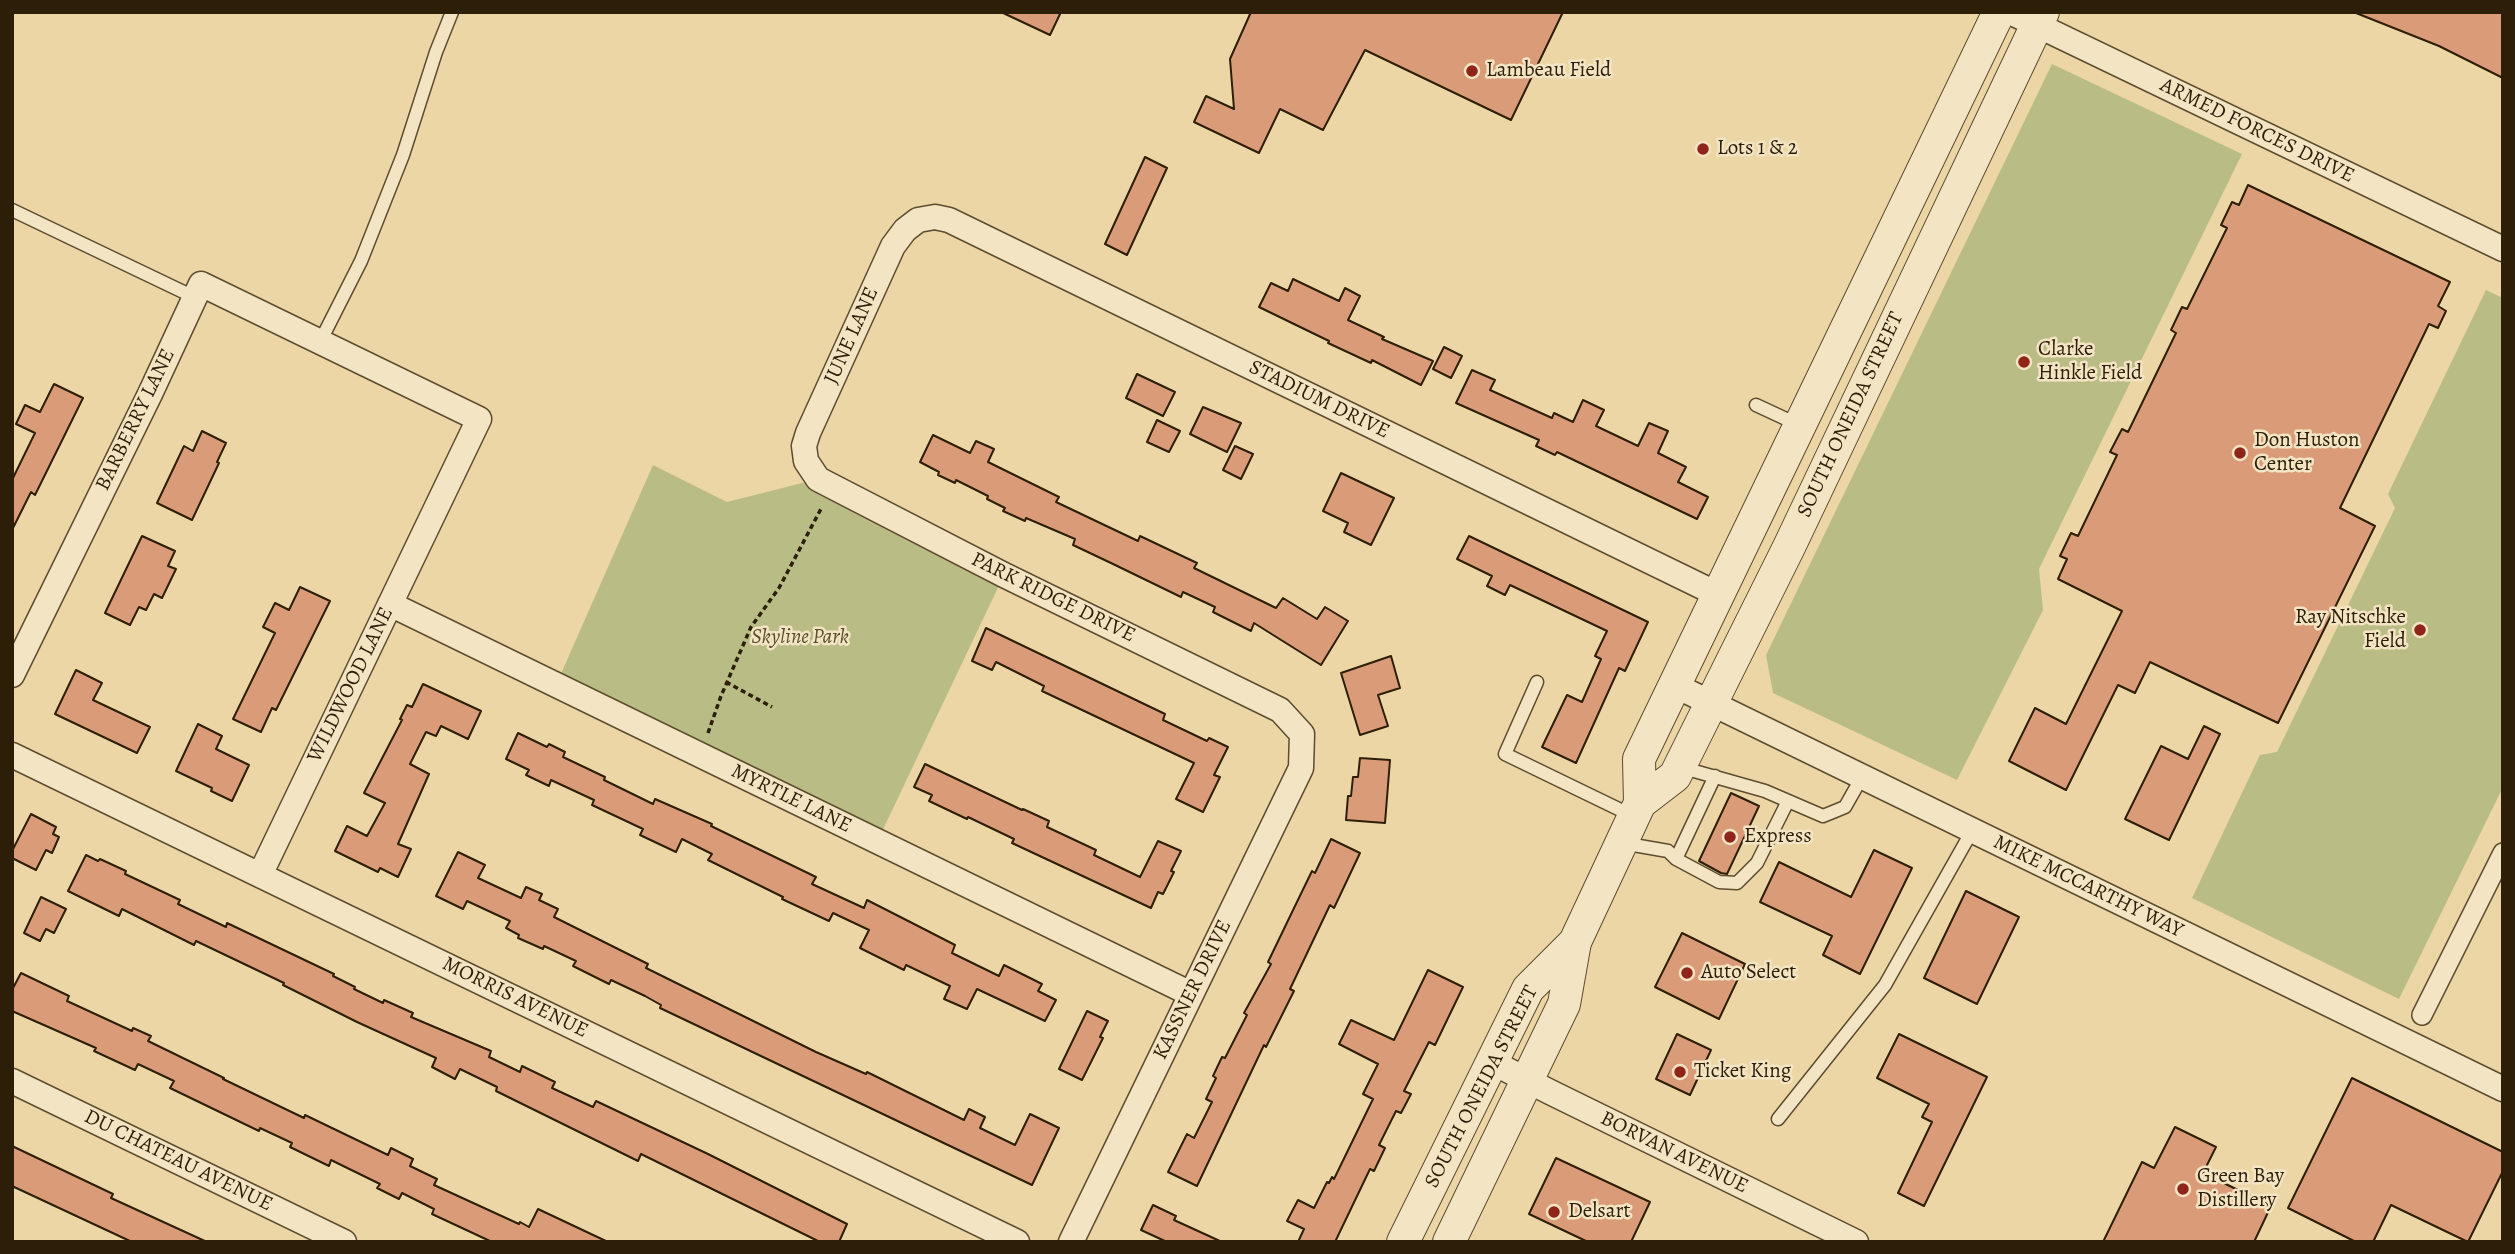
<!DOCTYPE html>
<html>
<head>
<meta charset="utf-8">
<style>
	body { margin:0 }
	#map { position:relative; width:2515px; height:1254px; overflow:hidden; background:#ecd6a5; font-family:Alegreya,serif }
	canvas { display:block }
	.frame { position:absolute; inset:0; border:14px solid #2d1e07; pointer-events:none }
</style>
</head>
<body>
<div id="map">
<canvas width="2515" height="1254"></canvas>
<div class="frame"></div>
</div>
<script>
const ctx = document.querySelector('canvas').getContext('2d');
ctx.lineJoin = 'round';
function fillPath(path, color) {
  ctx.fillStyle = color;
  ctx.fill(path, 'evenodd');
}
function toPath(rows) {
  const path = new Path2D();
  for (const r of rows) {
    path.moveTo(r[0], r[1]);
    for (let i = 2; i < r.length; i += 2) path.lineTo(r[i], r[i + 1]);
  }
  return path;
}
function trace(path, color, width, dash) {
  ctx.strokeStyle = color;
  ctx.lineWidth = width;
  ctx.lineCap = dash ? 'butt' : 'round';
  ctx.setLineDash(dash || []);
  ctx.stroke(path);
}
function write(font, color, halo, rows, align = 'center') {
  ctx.font = font + ' Alegreya,serif';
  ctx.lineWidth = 5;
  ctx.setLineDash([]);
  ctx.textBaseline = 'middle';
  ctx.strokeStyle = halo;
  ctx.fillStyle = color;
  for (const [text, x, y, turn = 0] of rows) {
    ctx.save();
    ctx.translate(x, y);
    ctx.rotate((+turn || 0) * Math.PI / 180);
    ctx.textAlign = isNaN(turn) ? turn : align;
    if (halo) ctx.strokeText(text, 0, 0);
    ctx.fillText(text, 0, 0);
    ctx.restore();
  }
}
fillPath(toPath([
	[2052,64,2242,154,2039,569,2043,610,1957,780,1773,693,1766,655],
	[2486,290,2503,298,2503,787,2399,999,2192,898,2260,755,2277,752,2395,508,2388,494],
	[653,465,727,502,818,479,1004,575,877,842,556,685]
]), '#b9bd85');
const building = toPath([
	[1001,12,1061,12,1050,35,1001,12],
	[1251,12,1563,12,1511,120,1365,50,1323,130,1280,109,1259,153,1194,122,1206,96,1234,109,1230,59,1251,12],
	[2503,12,2503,78,2439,46,2356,13,2503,12],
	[1145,157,1167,168,1127,255,1105,244,1145,157],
	[2248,185,2450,282,2438,306,2446,311,2438,328,2429,324,2340,508,2375,526,2278,723,2150,662,2135,693,2118,685,2066,790,2009,761,2035,708,2066,724,2122,611,2058,579,2067,559,2060,556,2071,533,2078,536,2117,455,2110,452,2122,429,2128,432,2176,333,2171,330,2182,307,2187,309,2227,228,2221,225,2232,202,2239,205,2248,185],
	[1293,279,1339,301,1345,288,1360,296,1348,320,1384,337,1382,339,1433,361,1421,385,1372,360,1371,363,1328,343,1329,341,1259,307,1271,283,1288,291,1293,279],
	[1444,347,1462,356,1451,378,1433,369,1444,347],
	[1472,370,1495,380,1490,390,1552,418,1554,413,1573,422,1583,400,1604,410,1596,426,1638,446,1649,423,1668,431,1658,453,1686,467,1678,482,1708,497,1697,519,1557,452,1555,455,1536,446,1539,440,1456,403,1472,370],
	[1137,374,1175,392,1163,416,1126,398,1137,374],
	[54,384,83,398,35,495,31,492,12,530,12,480,35,433,16,424,25,405,40,412,54,384],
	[1203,407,1241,423,1227,452,1190,434,1203,407],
	[1157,420,1180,431,1169,452,1147,442,1157,420],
	[202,431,226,443,217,462,219,463,192,520,157,503,184,446,193,451,202,431],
	[933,435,970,453,976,441,994,449,988,462,1059,497,1056,502,1138,541,1140,536,1197,563,1194,568,1276,608,1283,598,1317,619,1325,607,1348,621,1321,665,1254,623,1251,631,1213,612,1215,607,1183,592,1181,597,1111,563,1073,545,1075,539,1026,518,1025,521,1003,511,1005,508,987,499,988,496,956,480,955,483,938,475,939,472,920,462,933,435],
	[1235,446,1253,454,1241,479,1223,470,1235,446],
	[1341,473,1394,498,1371,545,1344,532,1348,523,1323,511,1341,473],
	[142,536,175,551,168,566,176,569,162,598,154,594,146,610,139,607,130,625,105,613,142,536],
	[1469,536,1648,622,1625,671,1619,668,1576,763,1542,747,1567,695,1582,702,1601,659,1595,656,1607,631,1510,585,1505,595,1487,586,1492,576,1457,559,1469,536],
	[300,587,330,601,276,710,272,708,261,732,233,719,275,633,263,627,275,603,289,610,300,587],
	[986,628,1165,714,1163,720,1207,741,1209,738,1228,747,1214,775,1220,777,1203,812,1176,799,1194,763,1042,691,1044,686,996,662,992,670,972,661,986,628],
	[1391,656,1400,688,1378,695,1388,726,1360,735,1341,673,1391,656],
	[76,670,102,683,93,700,150,727,137,753,55,714,76,670],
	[423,684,481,711,468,739,441,726,436,736,426,732,410,764,429,774,398,844,411,849,398,877,380,868,378,872,335,851,347,826,367,836,385,803,364,793,402,720,400,719,407,705,412,707,423,684],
	[198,724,222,736,216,749,249,765,232,801,211,791,212,788,176,771,198,724],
	[2204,726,2220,734,2169,840,2125,819,2161,746,2188,759,2204,726],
	[518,733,547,747,549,744,565,752,563,757,605,777,604,780,653,804,655,799,712,824,711,826,816,877,812,884,864,908,867,900,918,926,955,945,952,953,999,976,1004,965,1042,984,1038,991,1056,1000,1045,1021,977,989,967,1009,944,999,950,986,906,965,904,970,860,948,869,930,833,913,829,921,782,899,783,897,708,860,712,854,682,839,676,852,640,835,643,829,592,805,594,800,551,780,549,786,526,775,529,770,506,759,518,733],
	[1360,758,1390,760,1385,823,1346,820,1348,796,1351,796,1353,777,1358,777,1360,758],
	[925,764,1022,810,1023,809,1049,821,1047,827,1096,850,1094,855,1140,877,1158,841,1181,851,1171,871,1174,872,1163,894,1158,892,1151,908,1012,843,1014,839,968,817,967,819,929,801,932,795,914,787,925,764],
	[1731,793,1759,806,1727,874,1721,873,1699,861,1731,793],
	[31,814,56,827,53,834,59,837,52,853,46,850,36,870,12,858,12,851,31,814],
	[1331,839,1360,853,1334,908,1330,905,1290,989,1294,991,1266,1047,1264,1045,1197,1186,1168,1172,1187,1134,1194,1138,1212,1102,1206,1099,1216,1078,1213,1076,1222,1057,1225,1058,1247,1015,1244,1013,1271,964,1268,962,1295,906,1312,871,1315,873,1331,839],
	[1874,850,1912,868,1860,974,1823,955,1832,936,1760,902,1779,862,1851,897,1874,850],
	[458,852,485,865,478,878,521,898,526,887,542,894,539,900,558,909,554,917,648,964,646,968,816,1052,866,1074,867,1072,964,1120,969,1109,985,1117,980,1128,1015,1145,1030,1114,1059,1128,1032,1185,660,1008,661,1005,645,996,611,980,609,984,573,966,576,961,544,946,543,949,518,938,519,935,506,928,510,921,467,901,463,909,436,896,458,852],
	[86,855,98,861,100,859,126,871,125,874,180,900,178,904,226,927,227,923,334,974,333,976,355,987,354,989,383,1003,384,1000,413,1013,411,1017,491,1051,489,1057,520,1072,522,1066,555,1082,552,1088,593,1107,596,1101,708,1154,847,1224,839,1242,820,1242,641,1154,638,1161,496,1091,497,1087,460,1069,455,1079,432,1067,436,1058,357,1022,283,985,284,983,196,941,194,945,122,909,119,916,68,891,86,855],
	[1966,891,2019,917,1977,1004,1924,978,1966,891],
	[41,897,66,909,54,933,46,929,40,941,24,933,41,897],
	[1682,933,1745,964,1719,1019,1655,987,1682,933],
	[1428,970,1463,987,1435,1045,1429,1042,1404,1091,1411,1094,1401,1113,1396,1111,1379,1145,1385,1148,1374,1171,1370,1169,1335,1242,1298,1242,1304,1229,1287,1221,1298,1200,1314,1208,1327,1182,1329,1183,1332,1177,1334,1179,1373,1099,1363,1094,1378,1064,1339,1044,1351,1020,1394,1040,1428,970],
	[21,973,69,996,67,1001,132,1031,133,1028,151,1036,148,1041,224,1078,223,1079,304,1118,305,1115,388,1155,391,1148,413,1159,410,1166,437,1179,434,1185,519,1224,520,1222,529,1227,538,1209,608,1242,492,1242,432,1214,434,1209,402,1193,399,1199,377,1188,380,1184,331,1160,329,1166,290,1147,292,1143,260,1128,259,1131,170,1088,174,1081,138,1064,135,1070,94,1051,96,1048,12,1011,12,990,21,973],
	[1087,1011,1108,1021,1100,1037,1103,1038,1082,1080,1059,1069,1087,1011],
	[1677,1034,1711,1050,1690,1095,1656,1079,1677,1034],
	[1899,1034,1987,1077,1924,1206,1898,1193,1932,1122,1922,1117,1929,1104,1877,1078,1899,1034],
	[2352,1078,2503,1152,2503,1171,2468,1242,2391,1205,2373,1242,2356,1242,2288,1208,2352,1078],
	[2175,1127,2216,1147,2203,1173,2271,1206,2254,1242,2103,1242,2142,1162,2154,1168,2175,1127],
	[12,1146,113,1194,111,1198,207,1242,132,1242,12,1186,12,1146],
	[1556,1158,1650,1202,1631,1242,1588,1242,1529,1214,1556,1158],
	[1153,1205,1176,1216,1174,1220,1222,1242,1167,1242,1141,1230,1153,1205]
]);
fillPath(building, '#da9c78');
trace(building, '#2d1e07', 2);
const service = toPath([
	[12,210,194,297],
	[320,342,361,261,403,155,436,52,452,12],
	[1756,405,1799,425],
	[1537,682,1505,754,1633,816],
	[1680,767,1765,791,1823,816,1845,807,1862,777],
	[1622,843,1668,851,1676,859,1719,882,1737,883,1757,863,1788,801],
	[1676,859,1715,776],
	[1778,1119,1885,985,1972,831]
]);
const pedestrian = toPath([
	[2422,1015,2503,853]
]);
const minor = toPath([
	[2010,12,2503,249],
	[390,604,1191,994],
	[12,675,150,394,201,284,479,419,260,875],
	[1674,685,2503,1089],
	[12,755,1017,1242],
	[1492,1062,1548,1091,1856,1242],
	[12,1081,344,1242],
	[1071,1242,1301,768,1302,734,1280,710,1004,575,818,479,806,461,804,446,808,433,893,246,905,230,918,220,935,217,949,220,1717,594]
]);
const tertiary = toPath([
	[1640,803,1675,776,1789,547,2043,12],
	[1403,1242,1528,989,1575,942],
	[1449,1242,1564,1004,1575,942,1640,803,1639,759,1999,12]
]);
trace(service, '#5d4c2e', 15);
trace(pedestrian, '#5d4c2e', 22);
trace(minor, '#5d4c2e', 27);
trace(tertiary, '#5d4c2e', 34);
trace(toPath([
	[726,682,772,707],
	[708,733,721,696,751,627,779,588,822,507]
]), '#2d1e07', 3.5, [5, 3.5]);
trace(service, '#f3e4c4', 12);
trace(pedestrian, '#f3e4c4', 19);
trace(minor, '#f3e4c4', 24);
trace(tertiary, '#f3e4c4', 32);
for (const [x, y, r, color] of [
	[1472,71,7,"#8f2418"],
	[1703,149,7,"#8f2418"],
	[2024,362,7,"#8f2418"],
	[2240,453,7,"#8f2418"],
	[2420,630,7,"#8f2418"],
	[1730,837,7,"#8f2418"],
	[1687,973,7,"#8f2418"],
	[1680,1072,7,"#8f2418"],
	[2183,1189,7,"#8f2418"],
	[1554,1212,7,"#8f2418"]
]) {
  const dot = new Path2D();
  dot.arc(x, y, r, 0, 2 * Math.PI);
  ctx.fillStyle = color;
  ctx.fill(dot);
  trace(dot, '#f3e4c4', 2.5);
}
write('21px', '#2d1e07', '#f3e4c4', [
	["Lambeau Field",1486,71],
	["Lots 1 & 2",1717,149],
	["Clarke",2038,350],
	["Hinkle Field",2038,374],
	["Don Huston",2254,441],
	["Center",2254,465],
	["Ray Nitschke",2406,618,"right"],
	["Field",2406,642,"right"],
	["Express",1744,837],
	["Auto Select",1701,973],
	["Ticket King",1694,1072],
	["Green Bay",2197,1177],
	["Distillery",2197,1201],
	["Delsart",1568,1212]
], 'left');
write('21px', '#2d1e07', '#f3e4c4', [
	["ARMED FORCES DRIVE",2257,131,26],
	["JUNE LANE",852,336,-66],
	["STADIUM DRIVE",1319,400,26],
	["SOUTH ONEIDA STREET",1851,415,-65],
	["BARBERRY LANE",136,420,-64],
	["PARK RIDGE DRIVE",1053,598,26],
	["WILDWOOD LANE",351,685,-64],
	["MYRTLE LANE",791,799,26],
	["MIKE MCCARTHY WAY",2088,887,26],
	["KASSNER DRIVE",1193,990,-64],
	["MORRIS AVENUE",515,998,26],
	["SOUTH ONEIDA STREET",1482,1087,-63],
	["BORVAN AVENUE",1674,1153,26],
	["DU CHATEAU AVENUE",178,1161,26]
]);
write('italic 21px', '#574e2d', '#f3e4c4', [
	["Skyline Park",800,638]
]);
</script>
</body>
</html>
